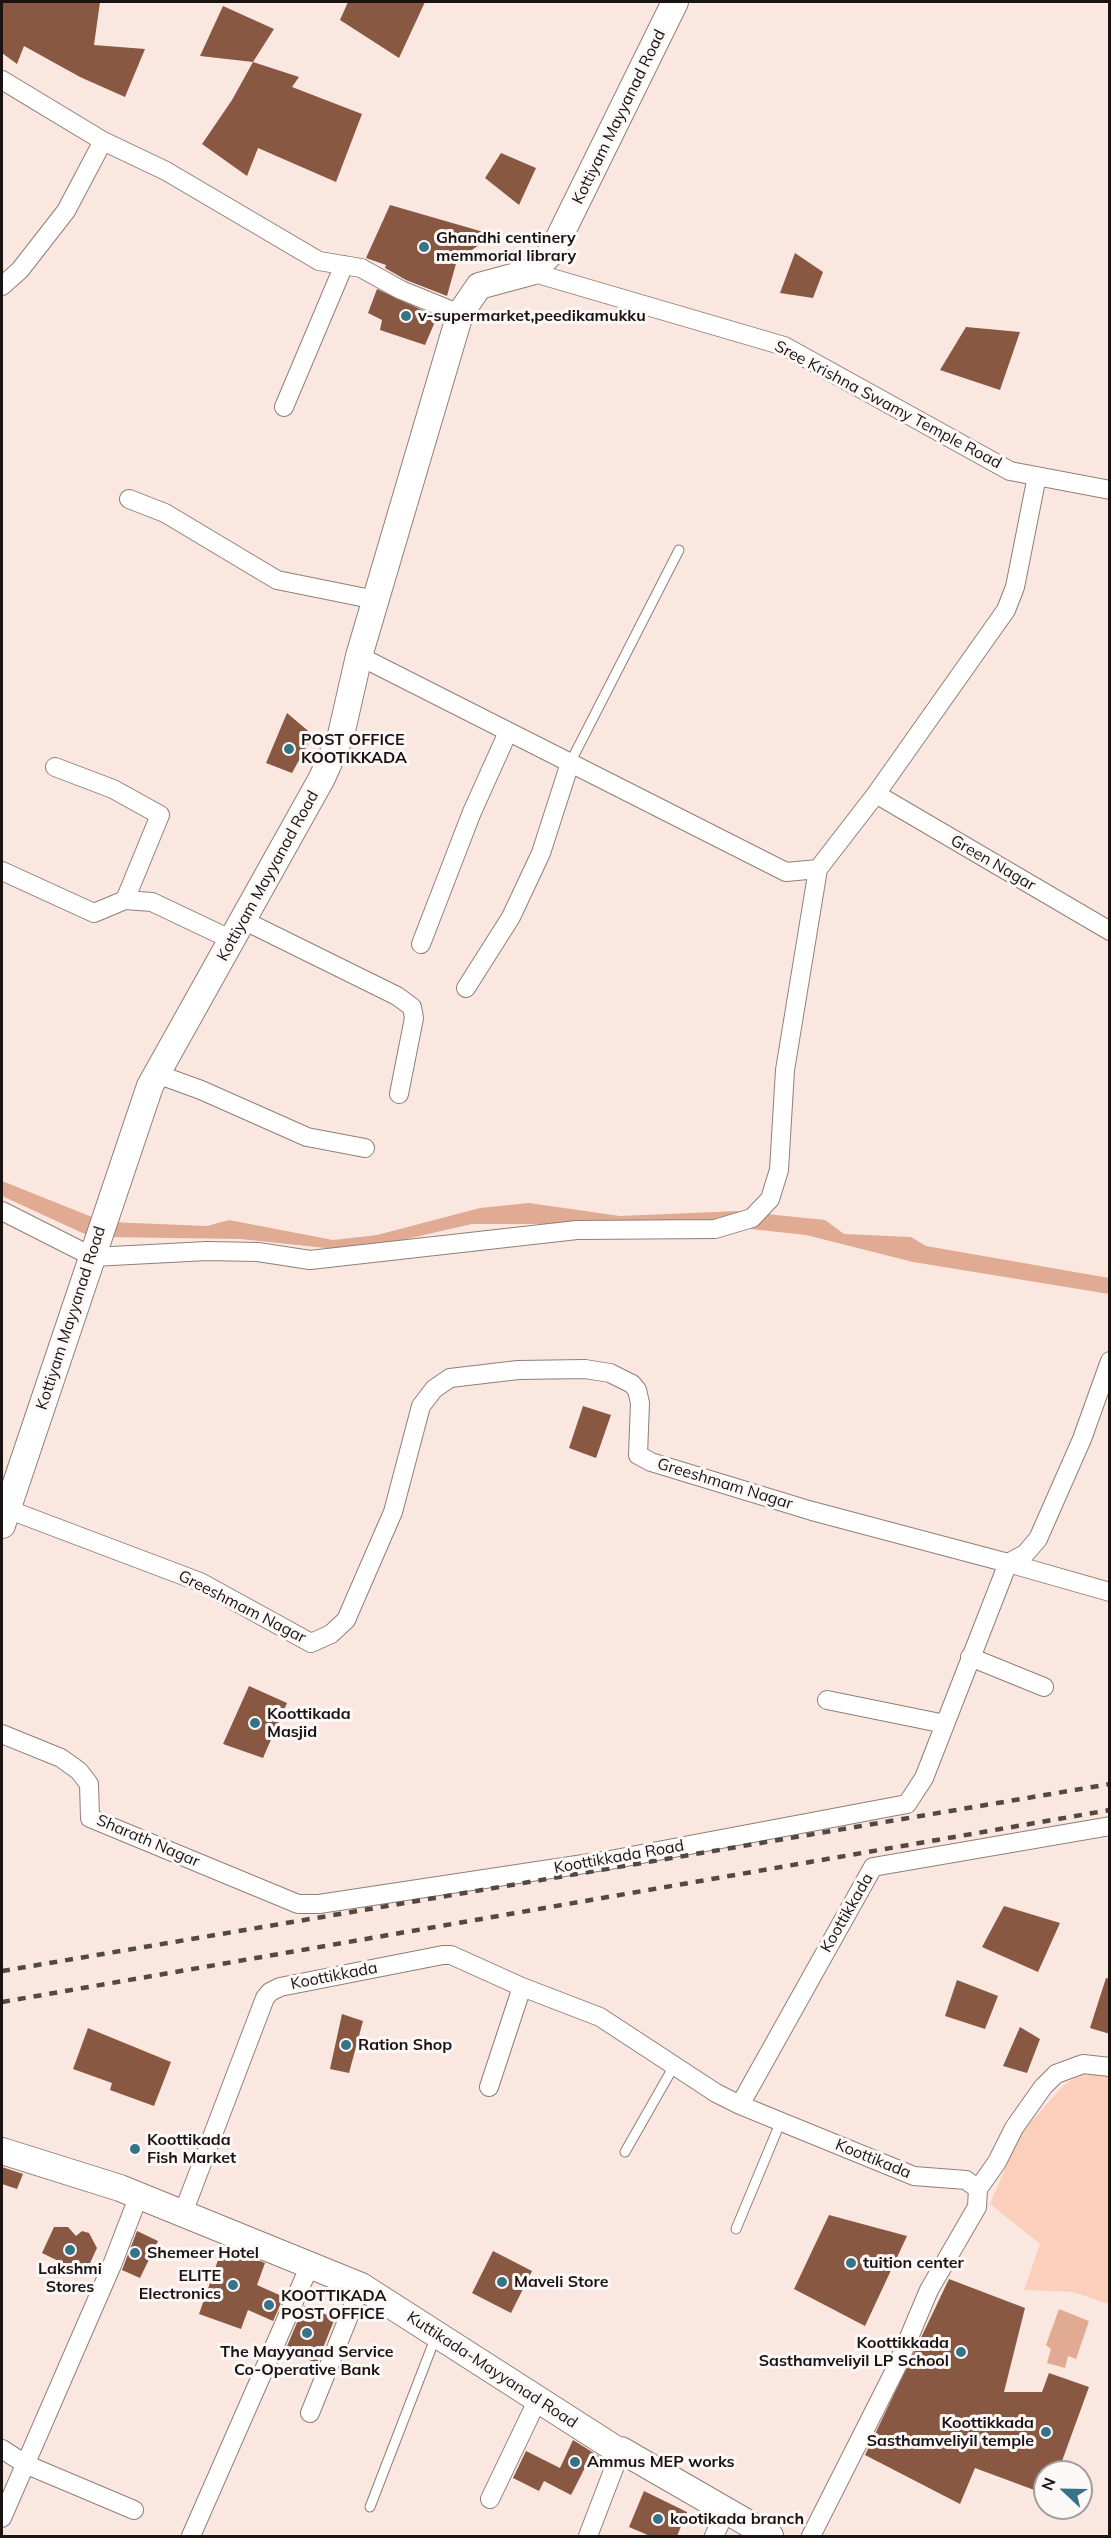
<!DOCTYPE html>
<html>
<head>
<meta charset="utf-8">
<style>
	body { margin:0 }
	#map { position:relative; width:1111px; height:2538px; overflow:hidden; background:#fae8e0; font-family:Mulish,sans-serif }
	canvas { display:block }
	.frame { position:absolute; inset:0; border:3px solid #1a1311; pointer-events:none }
	.north { position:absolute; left:1033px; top:2460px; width:60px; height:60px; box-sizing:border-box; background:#fcf8f7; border:2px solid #a29c9b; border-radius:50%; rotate:292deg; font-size:16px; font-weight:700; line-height:24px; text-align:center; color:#1a1311 }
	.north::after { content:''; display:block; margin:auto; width:21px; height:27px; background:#357389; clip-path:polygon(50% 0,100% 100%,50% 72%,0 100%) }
</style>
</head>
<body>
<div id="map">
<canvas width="1111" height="2538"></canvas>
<div class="frame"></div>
<div class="north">N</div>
</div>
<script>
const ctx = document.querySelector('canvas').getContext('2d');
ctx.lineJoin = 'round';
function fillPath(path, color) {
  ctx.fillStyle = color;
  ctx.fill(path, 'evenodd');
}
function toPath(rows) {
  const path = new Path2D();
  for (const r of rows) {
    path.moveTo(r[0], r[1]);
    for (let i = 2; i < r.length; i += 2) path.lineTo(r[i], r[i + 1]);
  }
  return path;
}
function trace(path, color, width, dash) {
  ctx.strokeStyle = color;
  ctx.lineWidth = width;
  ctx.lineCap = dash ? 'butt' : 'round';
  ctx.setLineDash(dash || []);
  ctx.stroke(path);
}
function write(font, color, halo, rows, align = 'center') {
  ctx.font = font + ' Mulish,sans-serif';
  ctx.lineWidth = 6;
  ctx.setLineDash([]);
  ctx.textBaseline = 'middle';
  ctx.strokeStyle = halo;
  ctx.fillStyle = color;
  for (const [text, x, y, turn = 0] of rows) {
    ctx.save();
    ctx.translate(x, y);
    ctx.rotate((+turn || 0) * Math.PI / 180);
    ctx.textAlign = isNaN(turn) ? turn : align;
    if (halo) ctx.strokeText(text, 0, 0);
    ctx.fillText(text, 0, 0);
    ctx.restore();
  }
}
fillPath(toPath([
	[1078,2075,1109,2075,1109,2304,1073,2292,1024,2290,1040,2244,990,2204,1020,2134,1063,2086]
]), '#fccfbc');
fillPath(toPath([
	[2,1181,92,1217,89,1236,2,1196],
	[529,1203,620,1216,737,1211,825,1220,844,1234,911,1237,926,1246,1109,1278,1109,1294,913,1262,806,1235,704,1224,472,1224,354,1251,240,1239,106,1237,110,1222,207,1226,229,1220,333,1240,377,1235,480,1208],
	[1059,2309,1089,2321,1076,2359,1068,2356,1065,2368,1047,2363,1051,2349,1046,2345]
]), '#e1aa93');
fillPath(toPath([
	[2,2,100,2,94,45,145,49,125,97,80,77,24,46,17,64,2,53],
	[348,2,425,2,399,58,340,20],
	[223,6,274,29,253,62,200,56],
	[253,62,299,77,292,87,362,114,336,182,258,148,247,176,202,144,232,100],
	[501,153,536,168,519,205,485,178],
	[390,205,494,235,457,260,447,296,406,280,385,268,386,265,366,258],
	[795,253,823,272,813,298,780,293],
	[377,289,437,317,425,345,380,330,382,320,368,313],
	[966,327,1020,332,1000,390,940,370],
	[287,713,313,735,292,773,266,763],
	[583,1406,611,1415,596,1458,569,1448],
	[249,1686,287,1703,263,1758,223,1744],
	[1004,1906,1060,1923,1038,1972,982,1947],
	[1106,1978,1110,1979,1110,2034,1090,2028],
	[957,1980,998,1996,985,2029,945,2016],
	[342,2014,363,2021,349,2073,330,2069],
	[1020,2027,1040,2039,1027,2073,1003,2066],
	[88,2028,171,2062,154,2106,110,2090,112,2083,73,2069],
	[2,2167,23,2174,17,2189,2,2184],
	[829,2215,907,2236,865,2326,794,2289],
	[54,2227,68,2227,76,2236,82,2231,89,2233,97,2248,85,2274,42,2253],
	[137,2231,158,2241,140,2278,122,2270],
	[223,2246,265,2263,257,2285,284,2297,273,2321,248,2310,241,2329,199,2314],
	[493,2251,532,2271,511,2313,472,2293],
	[949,2279,1025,2308,1004,2392,1042,2392,1049,2373,1089,2387,1058,2472,1045,2472,1045,2494,975,2468,960,2504,865,2455],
	[304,2306,335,2318,317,2363,285,2351],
	[573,2440,605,2460,603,2464,590,2458,571,2495,544,2481,539,2491,513,2478,526,2451,560,2468],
	[644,2491,687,2512,677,2536,650,2536,629,2527]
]), '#895843');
const lane = toPath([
	[570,763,679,550],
	[625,2152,674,2066],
	[736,2229,781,2121],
	[370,2507,436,2336]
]);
const street = toPath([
	[2,80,103,141,166,171,319,261,361,268,401,290,460,314],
	[531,272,784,346,1010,471,1110,490],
	[2,286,20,270,66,211,103,141],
	[284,407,344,265],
	[129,499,165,513,277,580,376,600],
	[359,656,786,872,818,869],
	[55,767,113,789,160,815,125,900],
	[876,794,1110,931],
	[2,871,94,913,125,900,152,902,232,940],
	[243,920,397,996,412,1007,414,1018,399,1094],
	[421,944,472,812,508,732],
	[466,988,511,917,541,853,570,763],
	[157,1074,201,1090,307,1137,365,1148],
	[2,1211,93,1257,207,1251,258,1252,310,1260,577,1230,715,1229,752,1218,770,1199,779,1170,785,1070,818,869,876,794,1006,610,1015,587,1037,476],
	[7,1509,200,1582,311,1643,331,1634,346,1620,393,1512,421,1406,434,1389,450,1378,518,1370,585,1369,610,1373,632,1384,637,1390,640,1403,638,1455,651,1462,812,1511,1008,1563,1025,1554,1038,1539,1082,1439,1110,1361],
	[970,1657,1044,1687],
	[827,1700,945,1724],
	[2,1734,61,1758,79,1771,89,1784,90,1818,298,1904,319,1904,610,1860,907,1804,924,1778,1008,1563,1110,1592],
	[489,2087,522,1987,600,2017,716,2093,740,2105,914,2176,966,2180,978,2189,977,2207,929,2290,896,2368,811,2536],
	[740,2105,873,1867,1110,1826],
	[978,2189,997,2162,1014,2128,1043,2087,1056,2074,1083,2064,1110,2067],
	[183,2213,265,1998,270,1992,280,1987,443,1955,451,1955,522,1987],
	[310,2413,361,2286],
	[2,2449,25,2464,134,2510],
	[490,2499,538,2399],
	[2,2518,112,2265,139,2195],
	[191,2536,310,2265],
	[588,2536,621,2450],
	[714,2536,726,2511]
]);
const secondary = toPath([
	[2,1525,150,1086,322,778,341,735,359,656,460,314,479,286,531,272,552,252,675,2],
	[2,2151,120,2188,361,2286,617,2450,621,2450,770,2536]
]);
trace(lane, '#8f7f78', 11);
trace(street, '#8f7f78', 20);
trace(secondary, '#8f7f78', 28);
trace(lane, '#fff', 9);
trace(street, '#fff', 18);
trace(secondary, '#fff', 26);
trace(toPath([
	[2,1971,1110,1784],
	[2,2002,1110,1810]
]), '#524945', 4.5, [8, 8]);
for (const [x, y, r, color] of [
	[424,247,6,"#357389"],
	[406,316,6,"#357389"],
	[289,749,6,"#357389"],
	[255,1723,6,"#357389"],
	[346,2045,6,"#357389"],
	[135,2149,6,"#357389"],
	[70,2250,6,"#357389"],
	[135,2253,6,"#357389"],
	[851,2263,6,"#357389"],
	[502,2282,6,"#357389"],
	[233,2285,6,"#357389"],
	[269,2305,6,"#357389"],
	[307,2333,6,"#357389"],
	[961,2352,6,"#357389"],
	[1046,2432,6,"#357389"],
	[575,2462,6,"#357389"],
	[658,2519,6,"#357389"]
]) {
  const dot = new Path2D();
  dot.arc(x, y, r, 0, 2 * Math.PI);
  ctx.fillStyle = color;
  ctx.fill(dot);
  trace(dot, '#fcf8f7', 2);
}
write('16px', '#1a1311', '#fcf8f7', [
	["Kottiyam Mayyanad Road",619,117,-64],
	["Sree Krishna Swamy Temple Road",888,405,28],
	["Green Nagar",993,863,30],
	["Kottiyam Mayyanad Road",268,876,-61],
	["Kottiyam Mayyanad Road",71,1318,-72],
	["Greeshmam Nagar",725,1484,17],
	["Greeshmam Nagar",242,1607,27],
	["Sharath Nagar",148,1841,23],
	["Koottikkada Road",619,1857,-10],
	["Koottikkada",847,1913,-60],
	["Koottikkada",334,1976,-11],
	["Koottikada",873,2159,22],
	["Kuttikada-Mayyanad Road",492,2370,33]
]);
write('bold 16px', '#1a1311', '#fcf8f7', [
	["Ghandhi centinery",436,238],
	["memmorial library",436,256],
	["v-supermarket,peedikamukku",418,316],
	["POST OFFICE",301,740],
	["KOOTIKKADA",301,758],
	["Koottikada",267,1714],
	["Masjid",267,1732],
	["Ration Shop",358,2045],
	["Koottikada",147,2140],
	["Fish Market",147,2158],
	["Shemeer Hotel",147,2253],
	["tuition center",863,2263],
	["Lakshmi",70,2269,"center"],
	["Stores",70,2287,"center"],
	["ELITE",221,2276,"right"],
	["Electronics",221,2294,"right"],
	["Maveli Store",514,2282],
	["KOOTTIKADA",281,2296],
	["POST OFFICE",281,2314],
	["Koottikkada",949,2343,"right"],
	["Sasthamveliyil LP School",949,2361,"right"],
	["The Mayyanad Service",307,2352,"center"],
	["Co-Operative Bank",307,2370,"center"],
	["Koottikkada",1034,2423,"right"],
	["Sasthamveliyil temple",1034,2441,"right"],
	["Ammus MEP works",587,2462],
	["kootikada branch",670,2519]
], 'left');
</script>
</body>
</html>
